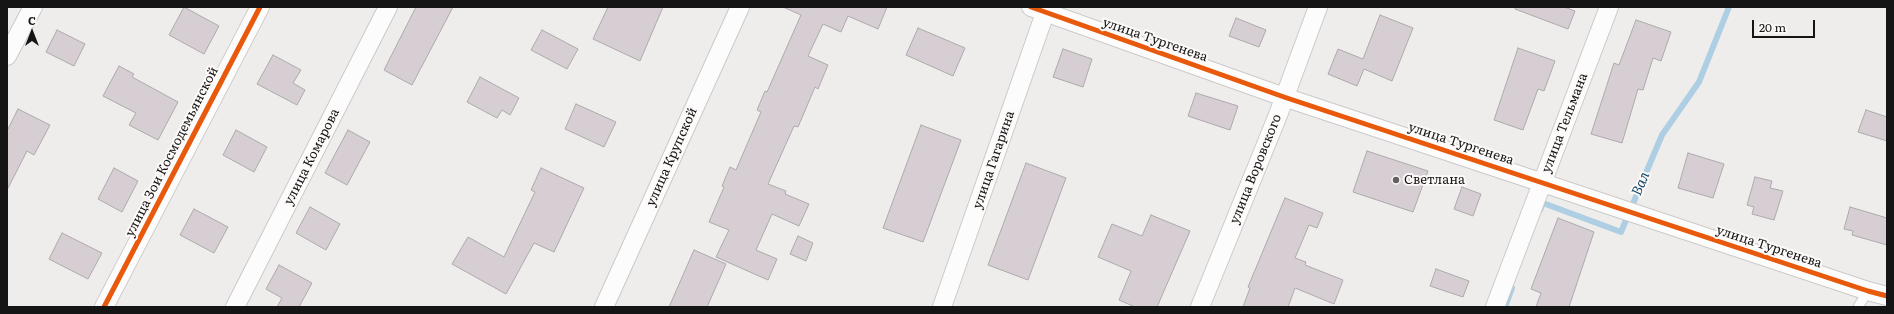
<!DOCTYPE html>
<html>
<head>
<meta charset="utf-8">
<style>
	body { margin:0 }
	#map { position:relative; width:1894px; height:314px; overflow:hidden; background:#efedeb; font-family:Literata,serif }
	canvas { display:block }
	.frame { position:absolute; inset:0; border:8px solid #161515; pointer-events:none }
	.north { position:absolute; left:12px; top:12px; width:40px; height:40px; -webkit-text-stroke:3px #fdf9f8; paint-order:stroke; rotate:0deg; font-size:11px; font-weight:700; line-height:16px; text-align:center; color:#161515 }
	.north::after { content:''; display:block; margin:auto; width:14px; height:18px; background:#161515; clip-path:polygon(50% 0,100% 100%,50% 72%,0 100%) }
	.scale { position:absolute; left:1752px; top:20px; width:63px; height:18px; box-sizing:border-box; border:2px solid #161515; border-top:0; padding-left:5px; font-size:12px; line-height:14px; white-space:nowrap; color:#161515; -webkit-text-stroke:3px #fdf9f8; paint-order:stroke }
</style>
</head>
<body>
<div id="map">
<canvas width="1894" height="314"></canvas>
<div class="frame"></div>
<div class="north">С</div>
<div class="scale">20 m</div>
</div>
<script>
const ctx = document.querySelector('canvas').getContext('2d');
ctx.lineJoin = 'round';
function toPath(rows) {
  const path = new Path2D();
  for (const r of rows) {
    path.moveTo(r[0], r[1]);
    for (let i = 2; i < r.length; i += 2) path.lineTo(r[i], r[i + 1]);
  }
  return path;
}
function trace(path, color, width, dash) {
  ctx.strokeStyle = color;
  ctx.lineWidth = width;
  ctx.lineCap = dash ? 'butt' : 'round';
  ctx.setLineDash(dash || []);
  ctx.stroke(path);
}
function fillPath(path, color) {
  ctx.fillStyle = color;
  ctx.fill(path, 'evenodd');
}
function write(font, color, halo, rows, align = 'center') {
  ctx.font = font + ' Literata,serif';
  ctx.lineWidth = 4;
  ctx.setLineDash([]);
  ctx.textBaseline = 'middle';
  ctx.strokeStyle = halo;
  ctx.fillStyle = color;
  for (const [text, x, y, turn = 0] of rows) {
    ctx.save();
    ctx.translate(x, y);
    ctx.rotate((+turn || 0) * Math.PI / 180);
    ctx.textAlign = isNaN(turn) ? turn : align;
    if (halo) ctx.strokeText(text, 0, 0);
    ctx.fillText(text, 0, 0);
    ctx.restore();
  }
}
trace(toPath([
	[1540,210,1543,203,1621,232,1662,135,1699,82,1729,7],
	[1505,307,1512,288]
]), '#adcee3', 6);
const building = toPath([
	[184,7,219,26,204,54,169,35,184,7],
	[416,7,453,7,412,85,384,70,416,7],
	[608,7,663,7,640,61,593,39,608,7],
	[783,7,887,7,878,29,848,16,841,32,823,24,808,56,828,65,818,89,815,87,798,127,794,126,768,184,786,191,785,194,809,204,799,226,772,214,756,250,777,259,768,280,716,257,729,230,709,222,724,187,722,186,730,167,736,170,761,112,757,110,765,91,767,92,801,15,783,7],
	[1515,7,1564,7,1575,11,1568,29,1515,9,1515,7],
	[1380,15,1413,28,1392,81,1364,69,1357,86,1328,74,1338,49,1363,59,1380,15],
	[1236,18,1266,30,1259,47,1229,36,1236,18],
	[1636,20,1671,32,1661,61,1653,58,1643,90,1638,89,1622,143,1591,134,1614,63,1619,65,1636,20],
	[918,28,965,48,953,76,906,55,918,28],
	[57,30,85,44,74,66,46,52,57,30],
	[542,30,578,49,567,69,531,50,542,30],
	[1518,48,1555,61,1544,91,1538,89,1523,130,1494,120,1518,48],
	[1063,49,1092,59,1083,87,1053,77,1063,49],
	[273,55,301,70,293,83,305,90,297,105,257,84,273,55],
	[119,66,134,74,132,77,178,102,158,140,129,125,136,113,103,96,119,66],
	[480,77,519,98,510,115,502,110,497,118,467,102,480,77],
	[1196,93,1238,106,1230,130,1188,116,1196,93],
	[576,104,616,122,604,147,565,129,576,104],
	[18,109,50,125,34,155,27,151,7,190,7,131,18,109],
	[1866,110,1887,117,1887,141,1858,132,1866,110],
	[921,125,961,140,923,242,883,228,921,125],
	[236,130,267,147,254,172,223,155,236,130],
	[348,130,370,142,347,185,325,173,348,130],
	[1367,151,1428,171,1413,212,1353,192,1367,151],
	[1688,153,1724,164,1713,198,1678,188,1688,153],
	[1026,163,1066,178,1028,280,988,265,1026,163],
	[114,168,138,181,122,212,98,199,114,168],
	[541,168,584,188,554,252,534,243,506,294,452,264,468,237,504,257,535,192,531,190,541,168],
	[1755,177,1772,181,1770,188,1783,191,1774,220,1752,214,1754,207,1747,205,1755,177],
	[1462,187,1481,194,1473,216,1454,209,1462,187],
	[1285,198,1323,213,1317,228,1309,225,1295,258,1306,262,1305,265,1343,280,1334,304,1295,288,1288,307,1243,307,1250,288,1248,287,1285,198],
	[310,207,340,224,326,250,296,233,310,207],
	[1850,207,1887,218,1887,245,1852,235,1853,231,1844,229,1850,207],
	[194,209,228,227,214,253,180,235,194,209],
	[1151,215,1190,231,1157,307,1135,307,1119,300,1131,271,1098,257,1112,224,1142,236,1151,215],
	[1558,218,1594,232,1569,307,1536,307,1541,293,1531,289,1558,218],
	[62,233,102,253,88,279,49,259,62,233],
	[798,236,813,243,806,261,790,254,798,236],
	[694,250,726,264,707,307,669,307,694,250],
	[279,265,312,283,299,307,277,307,282,298,266,289,279,265],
	[1436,269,1469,281,1463,297,1430,286,1436,269]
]);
fillPath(building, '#d6ced3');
trace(building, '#abaaaa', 1);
const service = toPath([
	[1858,307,1868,291]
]);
const minor = toPath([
	[1031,7,1284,97,1868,291,1887,296],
	[7,56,33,7],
	[104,307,260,7],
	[235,307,388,7],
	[604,307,740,7],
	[942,307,1045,13],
	[1200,307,1278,115,1318,7],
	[1495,307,1609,7]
]);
trace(service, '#cccac9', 11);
trace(minor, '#cccac9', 20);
trace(service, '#fdfcfc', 9);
trace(minor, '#fdfcfc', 18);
trace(toPath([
	[1031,7,1284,97,1868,291,1887,296],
	[104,307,260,7]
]), '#e8590c', 5);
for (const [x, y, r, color] of [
	[1396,180,4,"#626160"]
]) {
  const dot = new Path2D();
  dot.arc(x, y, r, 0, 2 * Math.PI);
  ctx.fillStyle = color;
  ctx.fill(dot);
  trace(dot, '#fdf9f8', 1.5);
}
write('13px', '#161515', '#fdf9f8', [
	["улица Тургенева",1155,40,19],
	["улица Тельмана",1565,123,-69],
	["улица Тургенева",1461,144,18],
	["улица Зои Космодемьянской",172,152,-63],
	["улица Комарова",312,157,-63],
	["улица Крупской",672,157,-66],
	["улица Гагарина",994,160,-71],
	["улица Воровского",1256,169,-68],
	["улица Тургенева",1769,247,18]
]);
write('13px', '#161515', '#fdf9f8', [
	["Светлана",1404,180]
], 'left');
write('italic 14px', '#104868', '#fdf9f8', [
	["Вал",1641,184,-67]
]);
</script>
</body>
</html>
